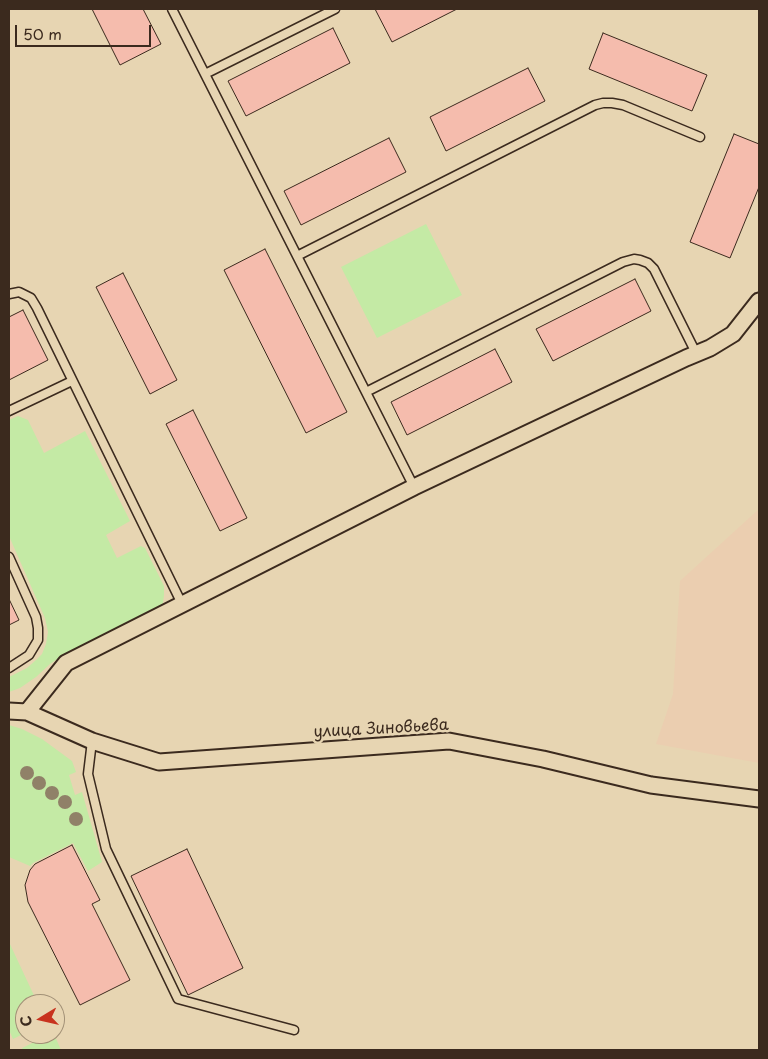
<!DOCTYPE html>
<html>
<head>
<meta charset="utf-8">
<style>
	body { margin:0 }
	#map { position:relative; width:768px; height:1059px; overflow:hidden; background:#e7d5b2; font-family:"Playpen Sans",sans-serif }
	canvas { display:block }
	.frame { position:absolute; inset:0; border:10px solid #3b2a1e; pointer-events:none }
	.north { position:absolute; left:15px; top:994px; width:50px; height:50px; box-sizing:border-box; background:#e7d5b2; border:1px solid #a29177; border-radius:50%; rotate:261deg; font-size:14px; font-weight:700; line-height:20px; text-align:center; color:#3b2a1e }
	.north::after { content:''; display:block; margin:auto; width:18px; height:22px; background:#c8321e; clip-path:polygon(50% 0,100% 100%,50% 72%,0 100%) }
	.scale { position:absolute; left:15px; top:25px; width:136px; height:22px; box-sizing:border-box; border:2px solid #3b2a1e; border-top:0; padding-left:6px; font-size:15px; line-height:18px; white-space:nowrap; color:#3b2a1e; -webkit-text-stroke:4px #e7d5b2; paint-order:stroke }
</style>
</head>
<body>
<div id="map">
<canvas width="768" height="1059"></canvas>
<div class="frame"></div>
<div class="north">С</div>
<div class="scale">50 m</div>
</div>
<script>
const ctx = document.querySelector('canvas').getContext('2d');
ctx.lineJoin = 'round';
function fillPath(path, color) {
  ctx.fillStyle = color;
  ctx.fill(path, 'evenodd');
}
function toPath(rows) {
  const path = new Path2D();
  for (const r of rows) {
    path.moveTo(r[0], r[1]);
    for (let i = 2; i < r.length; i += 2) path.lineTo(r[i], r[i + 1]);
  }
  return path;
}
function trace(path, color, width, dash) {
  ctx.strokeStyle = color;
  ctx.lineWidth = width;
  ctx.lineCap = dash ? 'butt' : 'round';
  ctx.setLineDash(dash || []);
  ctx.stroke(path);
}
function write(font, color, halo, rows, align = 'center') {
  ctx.font = font + ' "Playpen Sans",sans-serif';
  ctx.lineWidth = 5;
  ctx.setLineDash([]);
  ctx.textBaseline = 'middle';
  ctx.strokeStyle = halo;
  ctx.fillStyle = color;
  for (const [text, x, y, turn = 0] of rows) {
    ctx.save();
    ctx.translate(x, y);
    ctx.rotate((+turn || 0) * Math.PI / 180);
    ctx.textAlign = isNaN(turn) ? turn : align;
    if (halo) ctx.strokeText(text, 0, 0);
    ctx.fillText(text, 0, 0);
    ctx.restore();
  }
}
fillPath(toPath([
	[759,509,759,763,656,744,673,694,680,581]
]), '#ebceb0');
fillPath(toPath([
	[426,224,462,295,377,338,341,267],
	[18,416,28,420,44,453,85,431,130,521,106,535,117,558,141,546,145,548,164,586,164,595,163,603,157,608,65,654,50,664,36,677,20,688,9,692,9,677,27,668,36,660,42,654,46,644,48,632,45,618,9,536,9,420],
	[9,725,22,729,42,739,72,761,76,772,69,775,75,795,82,792,102,862,88,871,73,843,33,863,30,866,9,857],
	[9,942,38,1004,25,1004,25,1033,13,1039,9,1030],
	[51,1034,54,1034,61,1050,23,1050,22,1048]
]), '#c4eaa5');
const building = toPath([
	[92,9,143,9,161,44,120,65,92,9],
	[375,9,457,9,392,42,375,9],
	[333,28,350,63,246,116,228,81,333,28],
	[603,33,707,75,692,111,589,69,603,33],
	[528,68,545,101,446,151,430,117,528,68],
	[734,134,759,144,759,187,730,258,690,242,734,134],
	[389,138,406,172,301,225,284,191,389,138],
	[265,249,347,412,306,433,224,270,265,249],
	[123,273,177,380,150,394,96,287,123,273],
	[635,279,651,311,553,361,536,329,635,279],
	[23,310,48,360,9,380,9,317,23,310],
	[495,349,512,382,407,435,391,402,495,349],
	[193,410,247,518,220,531,166,424,193,410],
	[9,599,19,620,9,625,9,599],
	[72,845,100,900,92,904,130,980,80,1005,28,902,25,885,30,870,35,864,72,845],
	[187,849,243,968,188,995,131,876,187,849]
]);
fillPath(building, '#f5bcad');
trace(building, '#3b2a1e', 1);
const service = toPath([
	[172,9,414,487],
	[205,74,335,9],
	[297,256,595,105,603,103,612,103,623,105,700,137],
	[9,294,19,292,31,298,37,308,182,604],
	[366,392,623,262,634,259,640,260,648,263,654,269,696,353],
	[9,411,72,381],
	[9,557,36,617,38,628,38,640,29,655,9,668],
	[92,741,88,774,106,849,178,999,294,1030]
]);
const minor = toPath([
	[9,711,27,712,92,741,159,762,449,741,543,759,651,785,759,799],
	[27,712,66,663,414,487,686,358,710,348,733,334,759,301]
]);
trace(service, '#3b2a1e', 11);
trace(minor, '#3b2a1e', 19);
trace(service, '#e7d5b2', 8);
trace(minor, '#e7d5b2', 15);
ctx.fillStyle = '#908168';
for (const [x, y] of [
	[27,773],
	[39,783],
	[52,793],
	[65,802],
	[76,819]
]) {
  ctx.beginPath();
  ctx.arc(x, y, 7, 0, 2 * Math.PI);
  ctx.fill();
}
write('16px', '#3b2a1e', '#e7d5b2', [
	["улица Зиновьева",381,729,-3]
]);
</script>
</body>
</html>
